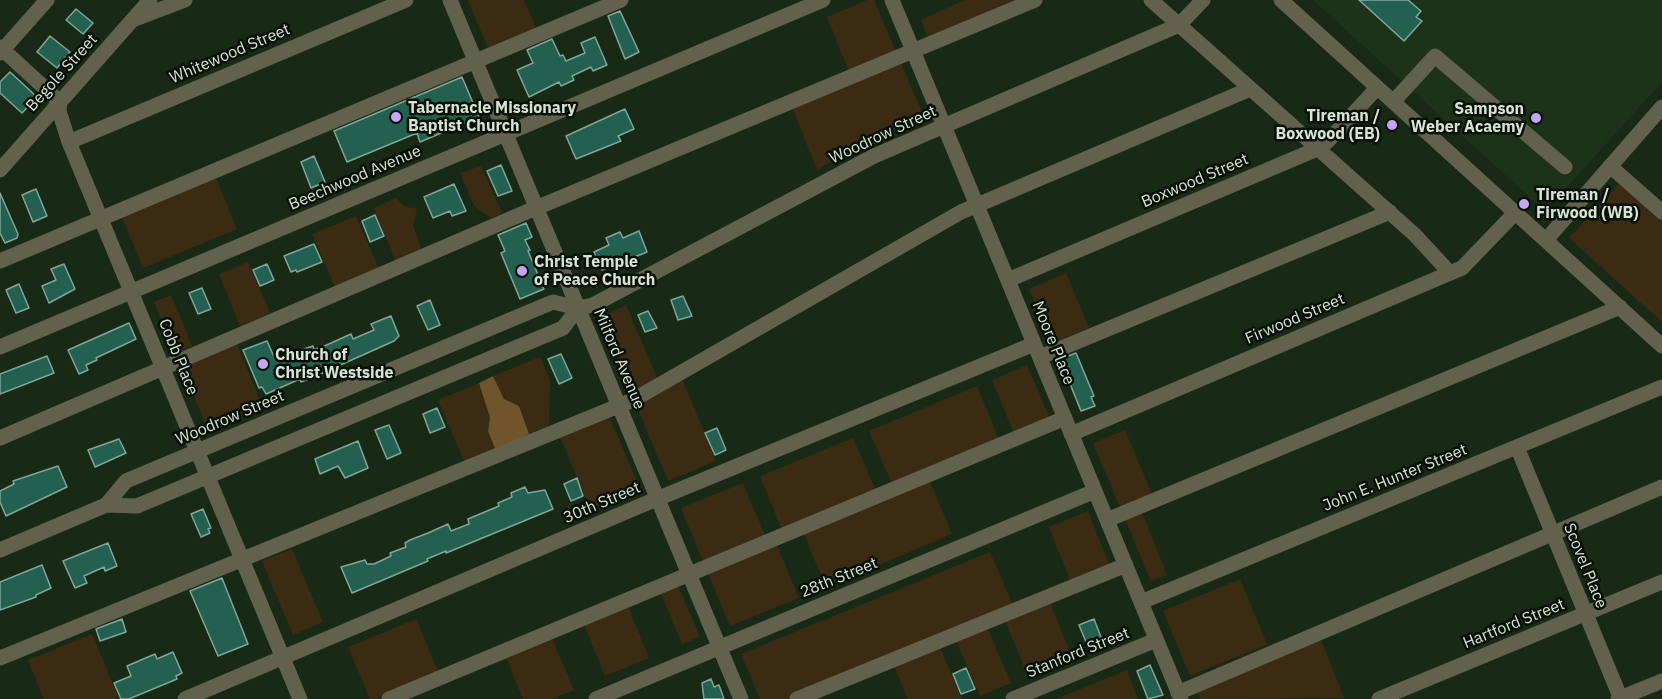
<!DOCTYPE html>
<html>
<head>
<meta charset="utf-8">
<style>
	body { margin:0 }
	canvas { display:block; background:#182915 }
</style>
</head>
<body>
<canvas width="1662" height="699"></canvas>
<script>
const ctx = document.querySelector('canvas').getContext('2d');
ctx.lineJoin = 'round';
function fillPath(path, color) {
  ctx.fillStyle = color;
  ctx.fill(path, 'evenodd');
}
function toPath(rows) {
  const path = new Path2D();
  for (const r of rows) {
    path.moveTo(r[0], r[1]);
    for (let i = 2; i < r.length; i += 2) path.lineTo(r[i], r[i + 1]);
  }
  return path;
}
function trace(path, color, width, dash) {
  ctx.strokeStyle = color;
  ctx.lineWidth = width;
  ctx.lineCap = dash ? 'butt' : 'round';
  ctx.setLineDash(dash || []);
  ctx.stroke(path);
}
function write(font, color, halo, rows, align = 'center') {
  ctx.font = font + ' "IBM Plex Sans",sans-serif';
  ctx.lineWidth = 5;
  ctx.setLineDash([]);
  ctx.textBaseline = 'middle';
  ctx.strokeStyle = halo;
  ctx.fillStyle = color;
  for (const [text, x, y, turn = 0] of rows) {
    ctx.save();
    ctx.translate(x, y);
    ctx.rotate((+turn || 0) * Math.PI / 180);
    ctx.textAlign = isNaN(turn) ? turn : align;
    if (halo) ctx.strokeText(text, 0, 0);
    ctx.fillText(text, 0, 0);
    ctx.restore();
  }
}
fillPath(toPath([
	[1313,0,1662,0,1662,82,1545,211]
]), '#1d3319');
fillPath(toPath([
	[468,0,524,0,536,28,488,48],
	[867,0,874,0,896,52,849,71,827,17],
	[964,0,1023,0,929,39,921,20],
	[900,60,924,117,860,144,817,170,792,107],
	[481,166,502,213,491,218,474,206,460,173],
	[214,173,237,229,143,268,120,213],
	[1623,179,1662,215,1662,322,1569,238],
	[396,198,405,207,415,208,417,210,413,225,422,252,396,262,374,208],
	[356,216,379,269,335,288,312,234],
	[248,262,270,313,240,326,219,274],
	[1066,273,1089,328,1051,344,1029,289],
	[171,295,192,346,175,353,154,302],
	[626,305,658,380,635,394,601,317],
	[237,344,262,406,208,430,182,367],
	[540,357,550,380,549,426,529,434,519,406,504,399,493,376],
	[1027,365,1050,419,1014,434,992,380],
	[681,376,716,461,668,481,635,402],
	[479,383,490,418,488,431,496,451,465,463,438,400],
	[977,386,999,440,892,484,869,431],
	[608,414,641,491,591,510,559,435],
	[1125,430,1152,494,1120,507,1093,443],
	[853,438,876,491,782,531,760,476],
	[929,479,952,534,826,587,803,532],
	[743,483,766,538,704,564,681,508],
	[1088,511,1109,564,1070,580,1049,527],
	[1142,512,1167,575,1151,581,1125,519],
	[776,543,799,598,730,626,707,571],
	[292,549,323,622,293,635,262,561],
	[990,552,1014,608,793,699,760,699,741,654],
	[1240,579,1267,644,1190,676,1163,611],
	[677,583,700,637,682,644,660,591],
	[1050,602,1072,657,1027,675,1005,620],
	[627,604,649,658,605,676,583,622],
	[416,619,439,673,376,699,370,699,348,647],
	[986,625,1011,683,980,696,955,638],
	[92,634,119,699,44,699,28,660],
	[551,636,574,690,552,699,523,699,505,655],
	[1321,639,1344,698,1200,699,1196,690],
	[939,645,962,699,908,699,893,664],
	[1127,670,1138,699,1056,699]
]), '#3b2b12');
fillPath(toPath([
	[493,376,504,399,519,406,529,434,496,451,488,431,490,418,479,383]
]), '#70552c');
const building = toPath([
	[1359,0,1408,0,1421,11,1416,17,1422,21,1404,41,1359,0],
	[76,9,93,23,83,34,66,20,76,9],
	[620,11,639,52,625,59,608,16,620,11],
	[50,36,70,52,57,68,37,52,50,36],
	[595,37,607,65,593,71,591,67,572,76,574,80,561,86,559,82,529,97,517,70,533,63,527,50,552,39,560,56,563,55,566,61,585,53,581,43,595,37],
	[10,72,37,97,22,113,0,93,0,82,10,72],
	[462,77,479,117,420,142,417,133,347,162,334,131,462,77],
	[625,109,634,129,618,136,621,141,576,159,566,136,625,109],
	[314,156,325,182,311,188,301,162,314,156],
	[501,165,512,191,498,196,487,171,501,165],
	[454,184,466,211,452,216,450,211,433,218,424,197,454,184],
	[36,189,47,216,33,222,22,195,36,189],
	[0,193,18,234,17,238,5,243,0,233,0,193],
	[375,215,384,236,370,242,362,221,375,215],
	[526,223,532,237,525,240,530,250,528,251,544,289,520,299,501,253,505,251,498,235,526,223],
	[639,231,647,252,602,270,594,252,609,245,606,238,620,232,623,238,639,231],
	[314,244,322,262,297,272,296,270,291,272,284,256,314,244],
	[64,264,75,289,49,303,42,286,56,280,51,269,64,264],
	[267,264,274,280,260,286,253,270,267,264],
	[19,284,29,308,16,313,6,290,19,284],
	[202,288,211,309,198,314,189,293,202,288],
	[683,296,692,316,678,320,671,300,683,296],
	[430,300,440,325,428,330,417,306,430,300],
	[648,311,657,328,645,332,638,315,648,311],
	[391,316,399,336,394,341,316,376,301,382,300,379,266,394,262,387,259,388,243,350,267,341,275,359,313,346,314,349,320,348,351,334,353,339,374,330,371,324,391,316],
	[129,323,136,339,96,358,97,360,86,365,88,370,79,374,68,350,129,323],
	[1076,353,1094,396,1091,397,1095,406,1081,411,1060,359,1076,353],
	[561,354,572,378,559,384,548,359,561,354],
	[47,356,54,373,0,394,0,374,47,356],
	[437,408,445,427,430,433,423,414,437,408],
	[389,425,401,453,387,459,375,430,389,425],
	[717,428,726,450,715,455,705,433,717,428],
	[119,439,126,453,95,467,88,450,119,439],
	[358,441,368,468,345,478,338,466,320,474,315,459,358,441],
	[58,466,67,487,6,516,0,502,0,491,14,484,13,481,58,466],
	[577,478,583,496,571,501,564,484,577,478],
	[525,487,528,493,545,490,553,509,446,553,446,551,427,559,428,561,352,593,341,567,365,560,367,564,374,564,391,556,390,553,406,547,405,543,410,540,428,533,448,524,451,531,469,524,468,519,499,506,498,503,512,497,511,493,525,487],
	[203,509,211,528,208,529,210,533,201,537,191,514,203,509],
	[108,543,117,566,105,571,104,567,84,576,87,583,75,588,63,561,108,543],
	[42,565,51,588,36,595,36,597,0,610,0,582,42,565],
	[222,578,248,644,218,656,190,591,222,578],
	[122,619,126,632,100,641,96,629,122,619],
	[1094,619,1101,637,1086,642,1079,625,1094,619],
	[173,652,182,673,176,676,177,679,129,699,121,699,114,683,131,676,127,666,155,654,157,659,173,652],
	[1150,665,1163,695,1148,699,1137,671,1150,665],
	[966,668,975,689,961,694,953,674,966,668],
	[711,679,714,687,719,685,724,699,704,699,702,683,711,679]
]);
fillPath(building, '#246050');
trace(building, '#81a599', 1.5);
trace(toPath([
	[450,0,741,699],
	[892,0,1181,699],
	[1151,0,1415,235,1450,273],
	[1281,0,1662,346],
	[135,19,185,0],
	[0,47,60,102,59,111,69,142,300,699],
	[0,53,47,0],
	[1393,102,1435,56,1565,167],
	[69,142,406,0],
	[1610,166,1662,212],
	[0,170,150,0],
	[1546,240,1662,107],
	[0,261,621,0],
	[1008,280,1317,149,1328,141,1377,88],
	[0,347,823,0],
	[1040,357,1390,212],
	[1071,434,1462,268,1515,213],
	[0,438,524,213,1035,0],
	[1517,447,1621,699],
	[106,505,137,506,563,328,578,308],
	[1107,520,1620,307],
	[0,550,106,505,126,481,553,302,578,308,593,305,874,156,1179,25,1203,0],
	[1141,602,1662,387],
	[0,658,633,400,961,212,1250,89],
	[1178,693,1662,487],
	[185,699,647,503,1034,344],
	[389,699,1065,418],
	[596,699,1095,491],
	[797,699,1126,565],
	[1013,699,1156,640],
	[1379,699,1662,582],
	[1618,699,1662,681]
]), '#61614d', 15);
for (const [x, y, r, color] of [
	[396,117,6,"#c3a7f2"],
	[1536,118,6,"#c3a7f2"],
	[1392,125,6,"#c3a7f2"],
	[1524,204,6,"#c3a7f2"],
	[522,271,6,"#c3a7f2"],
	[263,364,6,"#c3a7f2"]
]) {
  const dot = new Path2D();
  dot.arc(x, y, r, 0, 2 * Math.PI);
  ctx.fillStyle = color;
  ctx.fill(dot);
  trace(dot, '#081007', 2);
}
write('16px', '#d8e3d5', '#081007', [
	["Whitewood Street",230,54,-23],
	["Begole Street",62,73,-48],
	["Woodrow Street",883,135,-25],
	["Beechwood Avenue",355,178,-23],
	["Boxwood Street",1195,181,-23],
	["Firwood Street",1295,319,-23],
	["Moore Place",1053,343,68],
	["Cobb Place",178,357,68],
	["Milford Avenue",619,359,67],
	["Woodrow Street",230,418,-23],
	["John E. Hunter Street",1395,478,-22],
	["30th Street",602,503,-23],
	["Scovel Place",1585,566,68],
	["28th Street",839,578,-22],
	["Hartford Street",1514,624,-22],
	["Stanford Street",1078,653,-22]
]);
write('bold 16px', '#d8e3d5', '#081007', [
	["Tabernacle Missionary",408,108],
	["Baptist Church",408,126],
	["Sampson",1524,109,"right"],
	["Weber Acaemy",1524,127,"right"],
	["Tireman /",1380,116,"right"],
	["Boxwood (EB)",1380,134,"right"],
	["Tireman /",1536,195],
	["Firwood (WB)",1536,213],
	["Christ Temple",534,262],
	["of Peace Church",534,280],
	["Church of",275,355],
	["Christ Westside",275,373]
], 'left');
</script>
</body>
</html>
